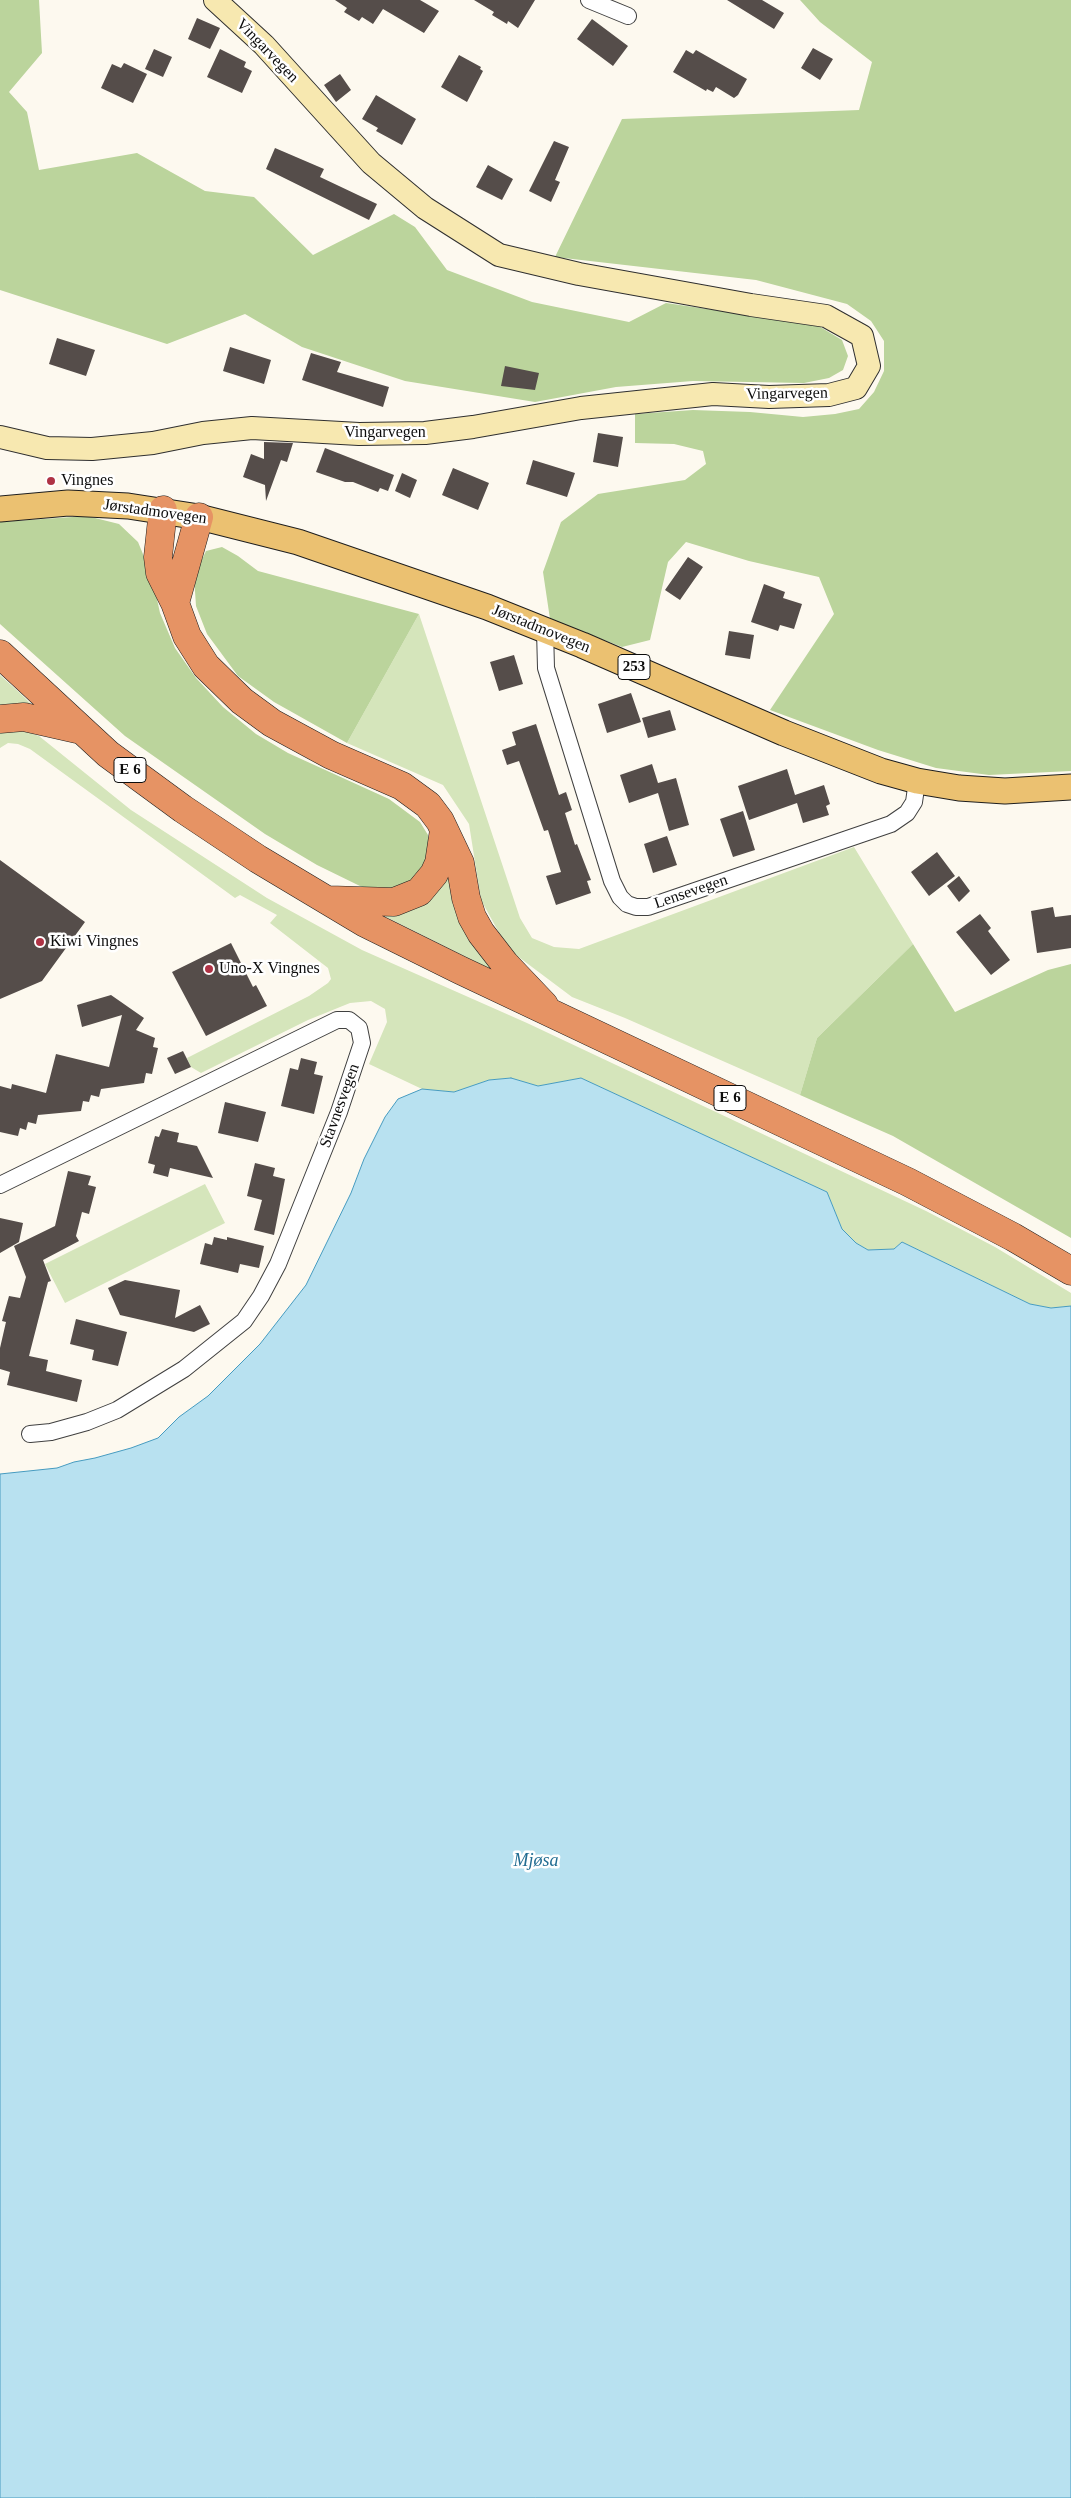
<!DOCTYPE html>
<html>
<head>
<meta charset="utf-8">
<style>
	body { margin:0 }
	canvas { display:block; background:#fdf9ef }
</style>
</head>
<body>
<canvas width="1071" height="2498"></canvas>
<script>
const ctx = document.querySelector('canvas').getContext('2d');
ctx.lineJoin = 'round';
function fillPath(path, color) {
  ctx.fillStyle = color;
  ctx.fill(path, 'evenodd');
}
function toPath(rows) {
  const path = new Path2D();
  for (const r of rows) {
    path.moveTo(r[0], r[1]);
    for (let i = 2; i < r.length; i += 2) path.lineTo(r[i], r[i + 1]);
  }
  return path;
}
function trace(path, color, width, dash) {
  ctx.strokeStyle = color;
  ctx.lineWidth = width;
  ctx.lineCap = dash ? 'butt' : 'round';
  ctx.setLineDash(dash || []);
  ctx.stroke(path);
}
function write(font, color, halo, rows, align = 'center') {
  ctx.font = font + ' "Times New Roman",serif';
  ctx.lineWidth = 5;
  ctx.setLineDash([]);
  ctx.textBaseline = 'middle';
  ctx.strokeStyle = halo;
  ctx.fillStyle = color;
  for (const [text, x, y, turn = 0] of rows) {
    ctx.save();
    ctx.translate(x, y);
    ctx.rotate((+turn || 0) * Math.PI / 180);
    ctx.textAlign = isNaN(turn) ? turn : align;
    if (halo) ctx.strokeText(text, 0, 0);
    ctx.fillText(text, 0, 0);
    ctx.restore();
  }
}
fillPath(toPath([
	[419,614,520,918,532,938,554,947,579,949,854,847,913,944,817,1038,800,1095,625,1018,572,997,508,949,481,900,469,824,443,785,347,743],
	[0,675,21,694,35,708,0,706],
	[19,729,39,736,131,810,267,898,362,950,527,1023,926,1211,995,1247,1071,1293,1071,1306,1051,1308,1030,1304,902,1242,894,1249,868,1250,856,1243,842,1229,827,1192,581,1078,538,1086,511,1078,489,1080,454,1092,422,1089,369,1064,387,1022,385,1009,371,1001,350,1003,308,1020,201,1073,191,1067,187,1058,309,996,328,983,331,979,328,968,270,923,277,915,240,895,235,898,30,749,18,744,8,743,0,748,0,730],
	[451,866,496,972,382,915],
	[205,1184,225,1223,65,1303,45,1264]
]), '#d5e5bb');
fillPath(toPath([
	[0,0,39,0,42,53,9,92,27,112,39,170,137,153,205,191,254,197,313,255,394,214,415,227,447,270,532,302,629,322,666,303,817,325,842,340,848,356,843,370,829,378,804,383,693,381,616,387,535,402,405,381,302,347,245,314,167,344,0,290],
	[800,0,1071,0,1071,771,989,775,936,768,878,750,770,710,834,614,819,577,749,561,686,542,668,562,650,640,622,647,550,619,543,572,561,522,598,494,685,480,706,464,703,451,674,444,635,443,635,414,693,410,750,412,803,417,835,414,859,409,874,392,884,371,884,341,871,321,847,304,756,280,555,257,622,119,859,110,872,62,820,22],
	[87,516,119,524,138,542,152,576,160,613,175,648,196,678,223,707,256,734,288,753,389,799,420,822,428,835,430,850,425,875,390,892,362,887,317,865,265,834,125,736,0,624,0,522],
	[222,547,238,556,258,571,419,614,347,743,274,702,238,676,207,634,196,606,194,576,206,551],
	[913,944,955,1012,1048,970,1071,964,1071,1238,893,1136,800,1095,817,1038]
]), '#bbd49c');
const water = toPath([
	[511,1078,538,1086,581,1078,827,1192,842,1229,856,1243,868,1250,894,1249,902,1242,1030,1304,1051,1308,1071,1306,1071,2498,0,2498,0,1474,57,1468,74,1462,95,1458,131,1448,158,1438,179,1417,208,1396,260,1344,306,1285,351,1193,364,1159,385,1117,398,1099,422,1089,454,1092,489,1080,511,1078]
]);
fillPath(water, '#b8e1f0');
trace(water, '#469bc0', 1);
fillPath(toPath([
	[335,0,420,0,439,11,424,33,383,9,373,24,362,17,359,21,344,12,347,8],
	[474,0,535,0,518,28,508,21,507,24,492,15,494,12],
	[727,0,762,0,784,13,774,29],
	[197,18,220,28,210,49,188,39],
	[592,19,628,46,613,66,577,39],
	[813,48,833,59,820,80,801,68],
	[154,49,172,57,163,77,145,69],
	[220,49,246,62,244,67,252,71,242,93,207,77],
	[686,50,693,54,696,50,747,79,738,95,734,98,716,87,713,92,707,89,706,91,673,72],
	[459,55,481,67,480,69,483,71,467,102,441,87],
	[124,63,147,74,133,103,101,88,112,64,121,68],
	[340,74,351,90,336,102,324,85],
	[376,95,416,119,402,145,376,131,378,128,362,119],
	[554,141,569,147,555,180,560,182,551,202,529,191],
	[275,148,324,169,320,177,377,204,369,220,266,169],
	[488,165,513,179,502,200,476,187],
	[57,338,95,350,86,376,49,364],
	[230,347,271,360,264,384,223,371],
	[311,353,341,362,337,372,389,387,383,407,302,380],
	[505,366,539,373,535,390,501,386],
	[598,433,623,437,618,467,593,462],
	[264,442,293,443,287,462,281,460,266,501,265,485,243,477,251,454,264,459],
	[325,448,394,475,388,491,380,488,378,492,353,482,345,482,316,472],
	[533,460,575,473,567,497,526,484],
	[453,468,489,483,478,510,442,495],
	[402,473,417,480,410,498,395,491],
	[688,557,703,567,680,600,665,590],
	[764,584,785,592,783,598,802,604,794,629,780,625,778,631,751,622],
	[729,631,754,635,750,659,725,655],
	[514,655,523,684,499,691,490,662],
	[631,693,641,722,607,733,598,704],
	[670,710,676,730,648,738,642,718],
	[536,724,559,795,566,792,572,810,565,813,575,845,577,844,591,880,587,881,591,893,556,905,546,876,561,872,548,830,544,831,519,761,507,765,502,750,516,745,512,732],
	[652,764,658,783,676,778,689,825,669,831,658,793,629,803,620,775],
	[787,769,795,795,824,785,830,804,826,806,829,815,803,823,797,803,749,820,738,786],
	[743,811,755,850,733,857,720,819],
	[667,836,677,865,653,873,644,844],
	[937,852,955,876,929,896,911,872],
	[0,860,85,922,42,981,0,999],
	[959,876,970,891,959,902,947,886],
	[1053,907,1055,917,1071,915,1071,948,1037,953,1031,911],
	[980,914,991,928,988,931,1010,960,991,975,956,932],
	[231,943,253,987,256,985,267,1006,206,1036,172,972],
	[111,995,144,1018,136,1030,155,1038,153,1047,158,1048,152,1074,146,1073,144,1083,101,1089,99,1097,91,1095,89,1102,83,1101,81,1111,38,1115,36,1124,28,1122,26,1130,20,1128,18,1136,0,1132,0,1086,11,1089,12,1084,46,1093,56,1054,109,1067,122,1015,82,1027,77,1005],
	[183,1051,191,1067,175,1074,167,1058],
	[301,1058,317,1062,314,1074,323,1076,314,1114,281,1106,290,1068,298,1070],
	[225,1102,266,1112,258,1142,218,1133],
	[162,1129,179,1133,177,1142,197,1146,213,1178,170,1168,168,1177,153,1173,155,1165,148,1163,155,1136,159,1137],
	[255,1163,275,1168,273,1176,285,1179,274,1235,254,1230,262,1200,247,1196],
	[68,1171,91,1176,88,1185,96,1187,89,1214,82,1212,76,1236,79,1241,43,1260,51,1281,48,1282,29,1356,48,1360,46,1371,82,1380,77,1402,7,1385,10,1372,0,1369,0,1348,6,1322,2,1321,9,1296,20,1298,26,1277,14,1246,55,1226],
	[0,1218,23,1223,19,1242,0,1253],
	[214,1237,227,1240,227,1237,264,1246,259,1268,240,1264,238,1273,200,1264,205,1243,212,1245],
	[125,1280,180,1290,175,1318,200,1305,210,1324,194,1332,120,1315,108,1288],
	[76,1319,127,1332,118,1366,92,1360,94,1350,70,1344]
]), '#554d4a');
const street = toPath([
	[589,0,628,16],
	[545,630,546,668,612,881,620,897,627,904,636,907,648,907,891,824,907,813,914,802,917,781],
	[0,1185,337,1020,349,1020,359,1028,362,1043,339,1112,278,1264,261,1296,244,1321,184,1369,117,1410,87,1422,51,1432,30,1434]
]);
const secondary = toPath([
	[0,437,47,448,92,449,153,443,203,433,252,428,359,434,425,433,473,427,581,408,713,394,769,397,829,395,856,388,869,366,862,336,826,316,751,305,579,274,499,255,425,208,371,163,264,45,215,0]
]);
const primary = toPath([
	[0,509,68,503,128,506,199,517,298,542,487,607,582,645,784,733,881,771,917,781,959,788,1005,791,1071,787]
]);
const highway = toPath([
	[163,510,158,557,160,573,175,603,187,636,206,666,242,701,272,723,331,755,402,786,428,805,440,821,460,863,466,898,472,917,481,933,505,964,544,1005],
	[175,603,199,517],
	[0,654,108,754,183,809,258,859,365,923,460,970,908,1182,1013,1237,1071,1271],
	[0,719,24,717,77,729],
	[329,900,394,902,419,892,434,874,439,863,444,830]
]);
trace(street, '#404040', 18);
trace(secondary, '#2f2f2f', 24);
trace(primary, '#1e1e1e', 27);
trace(highway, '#1e1e1e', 29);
trace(street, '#fff', 16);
trace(secondary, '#f7e8b0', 22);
trace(primary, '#ebc171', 25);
trace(highway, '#e69364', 28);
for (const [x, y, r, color] of [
	[51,481,5,"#af3345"],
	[40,942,5,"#af3345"],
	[209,969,5,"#af3345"]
]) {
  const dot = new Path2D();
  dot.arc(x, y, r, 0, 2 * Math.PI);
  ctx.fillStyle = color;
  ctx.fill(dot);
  trace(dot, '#fff', 2);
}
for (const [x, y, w] of [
	[634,667,32],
	[130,770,32],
	[730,1098,32]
]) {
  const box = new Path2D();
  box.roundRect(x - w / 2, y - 12.5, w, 25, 4);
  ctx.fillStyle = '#fff';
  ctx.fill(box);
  trace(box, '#0d0d0d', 1);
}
write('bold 15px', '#0d0d0d', null, [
	["253",634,667],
	["E 6",130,770],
	["E 6",730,1098]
]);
write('16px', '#0d0d0d', '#fff', [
	["Vingarvegen",267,51,46],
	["Vingarvegen",787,394,-1],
	["Vingarvegen",385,433],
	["Jørstadmovegen",155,512,8],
	["Jørstadmovegen",541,629,22],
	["Lensevegen",691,892,-19],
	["Stavnesvegen",340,1106,-70]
]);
write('16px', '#0d0d0d', '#fff', [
	["Vingnes",61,481],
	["Kiwi Vingnes",50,942],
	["Uno-X Vingnes",219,969]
], 'left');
write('italic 18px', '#236d92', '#fff', [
	["Mjøsa",536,1861]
]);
</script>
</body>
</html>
